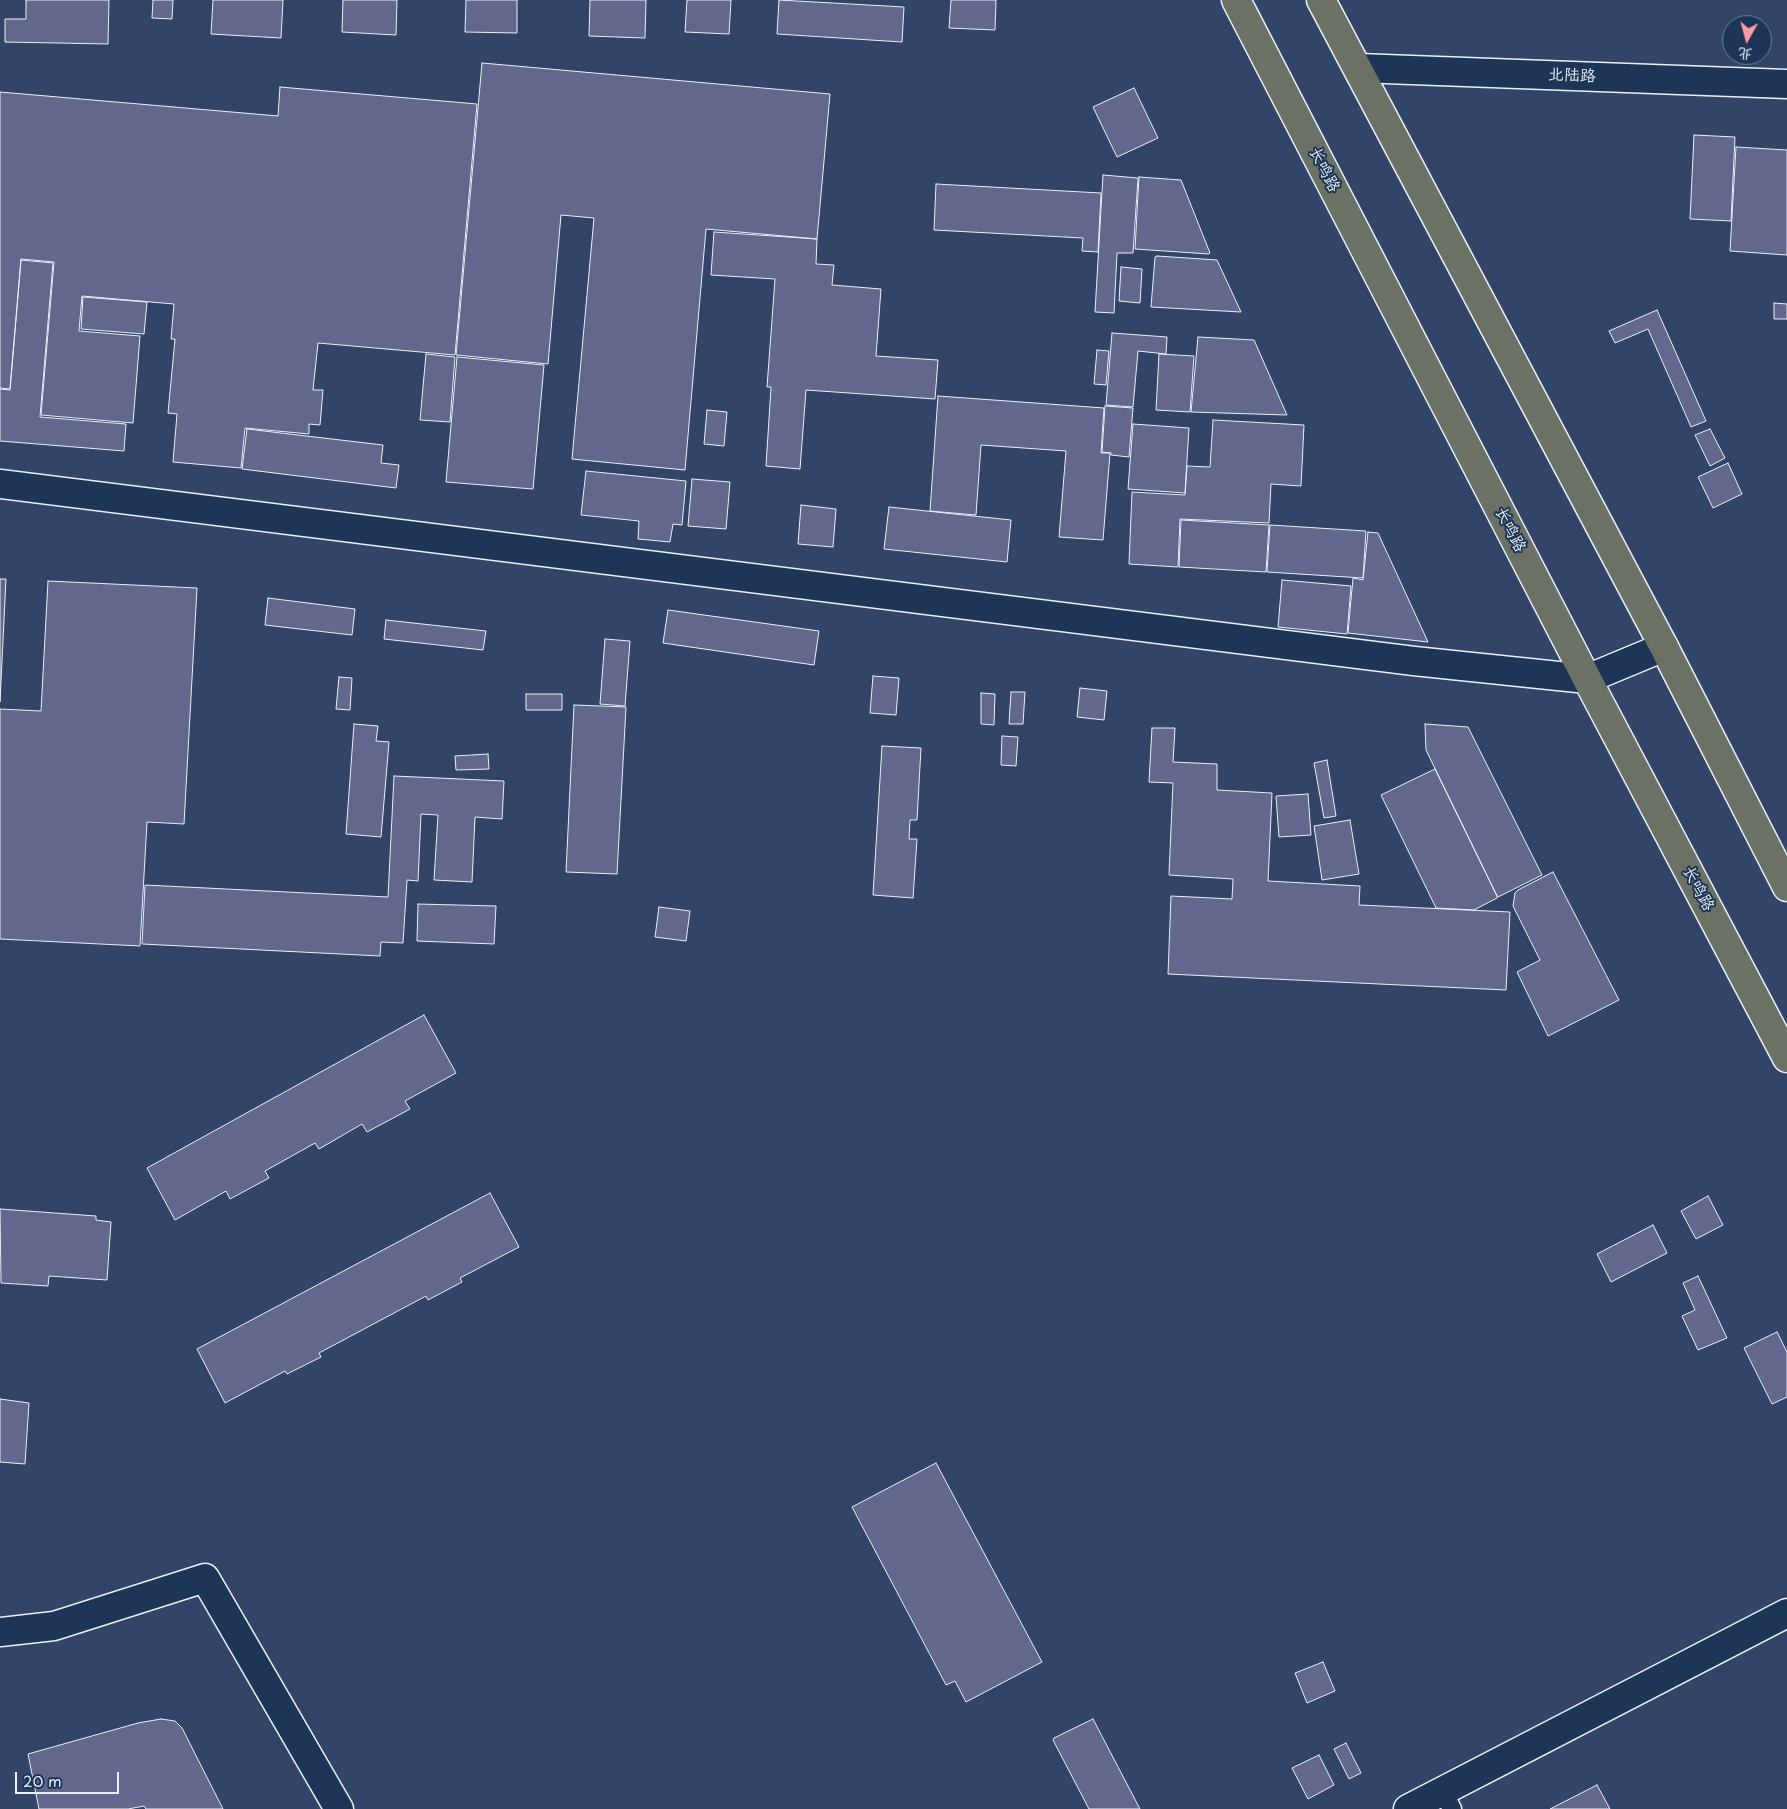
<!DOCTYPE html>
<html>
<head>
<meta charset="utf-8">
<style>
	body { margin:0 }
	#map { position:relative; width:1787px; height:1809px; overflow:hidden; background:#324467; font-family:"Playpen Sans","LXGW WenKai TC",sans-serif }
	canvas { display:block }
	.north { position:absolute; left:1722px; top:15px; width:50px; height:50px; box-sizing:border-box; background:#1d3557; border:1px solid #6e8097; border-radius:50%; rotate:187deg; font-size:14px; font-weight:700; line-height:20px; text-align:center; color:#e8f1f8 }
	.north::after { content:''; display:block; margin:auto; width:18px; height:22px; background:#ff9aa2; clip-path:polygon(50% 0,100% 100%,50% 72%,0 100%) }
	.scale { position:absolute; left:15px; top:1772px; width:104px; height:22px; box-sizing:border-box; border:2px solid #e8f1f8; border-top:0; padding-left:6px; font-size:15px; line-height:18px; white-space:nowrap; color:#e8f1f8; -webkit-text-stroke:4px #1d3557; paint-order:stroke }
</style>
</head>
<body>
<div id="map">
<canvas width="1787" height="1809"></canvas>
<div class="north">北</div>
<div class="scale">20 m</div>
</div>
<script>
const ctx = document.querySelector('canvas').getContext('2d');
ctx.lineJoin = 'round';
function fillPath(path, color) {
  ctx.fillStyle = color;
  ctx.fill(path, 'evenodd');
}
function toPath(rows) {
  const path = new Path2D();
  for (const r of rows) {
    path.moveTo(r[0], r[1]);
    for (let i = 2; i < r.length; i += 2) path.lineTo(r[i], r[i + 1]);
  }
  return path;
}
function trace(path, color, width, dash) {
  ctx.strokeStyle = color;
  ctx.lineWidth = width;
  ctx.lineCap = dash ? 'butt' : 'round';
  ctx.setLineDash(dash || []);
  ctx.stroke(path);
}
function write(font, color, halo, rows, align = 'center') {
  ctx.font = font + ' "Playpen Sans","LXGW WenKai TC",sans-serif';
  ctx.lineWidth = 4;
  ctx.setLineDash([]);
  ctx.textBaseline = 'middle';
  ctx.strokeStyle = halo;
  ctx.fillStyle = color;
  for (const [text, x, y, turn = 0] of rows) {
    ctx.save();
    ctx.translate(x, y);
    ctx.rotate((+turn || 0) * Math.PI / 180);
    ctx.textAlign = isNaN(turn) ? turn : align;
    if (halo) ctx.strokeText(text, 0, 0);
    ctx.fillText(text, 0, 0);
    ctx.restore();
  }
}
const building = toPath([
	[26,0,109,0,108,44,5,42,5,19,26,19,26,0],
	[153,0,173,0,172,19,152,18,153,0],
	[213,0,283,0,281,38,211,34,213,0],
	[343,0,397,0,396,35,342,32,343,0],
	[466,0,517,0,517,33,465,32,466,0],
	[590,0,646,0,645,38,589,36,590,0],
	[687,0,731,0,729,34,685,32,687,0],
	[779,0,904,7,902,42,777,34,779,0],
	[951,0,996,0,995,30,949,28,951,0],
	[482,63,830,94,817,239,706,229,685,470,572,459,594,218,561,215,548,364,456,355,482,63],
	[280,87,477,104,455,355,318,343,313,390,323,390,320,425,309,424,309,434,245,428,241,468,173,462,177,414,168,413,175,339,171,339,174,304,82,296,79,331,140,336,133,423,41,415,54,262,21,259,10,389,0,388,0,92,278,116,280,87],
	[1134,88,1158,138,1117,157,1093,107,1134,88],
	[1694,135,1735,137,1731,221,1690,219,1694,135],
	[1736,147,1787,150,1787,255,1730,251,1736,147],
	[1103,175,1138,178,1133,253,1117,253,1114,313,1095,312,1103,175],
	[1139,177,1181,180,1210,253,1209,254,1135,249,1139,177],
	[936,184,1101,193,1098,252,1082,251,1083,238,934,230,936,184],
	[714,232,817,239,816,264,834,265,832,285,881,289,876,356,938,360,935,399,806,390,800,469,766,466,771,387,767,387,775,279,711,275,714,232],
	[1157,256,1217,260,1241,312,1151,307,1155,257,1157,256],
	[21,260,53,263,40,417,126,424,124,451,0,441,0,389,10,390,21,260],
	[1121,267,1142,269,1140,303,1119,301,1121,267],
	[83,297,147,302,144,334,81,329,83,297],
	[1774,303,1787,304,1787,319,1774,319,1774,303],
	[1657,310,1706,421,1691,427,1648,329,1615,343,1609,331,1657,310],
	[1112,333,1167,337,1166,354,1138,351,1133,407,1106,405,1112,333],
	[1198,337,1254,340,1287,415,1191,412,1198,337],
	[1097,350,1109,351,1106,385,1094,384,1097,350],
	[426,354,455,357,450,422,420,420,426,354],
	[1159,354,1194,356,1190,412,1156,410,1159,354],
	[457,357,544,365,533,489,446,482,457,357],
	[938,396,1104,408,1101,453,1110,453,1103,540,1059,537,1066,451,981,445,976,515,930,511,938,396],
	[1105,406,1133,408,1129,457,1111,455,1111,453,1102,452,1105,406],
	[707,410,727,412,724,446,704,444,707,410],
	[1213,420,1304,425,1301,486,1271,484,1269,523,1180,519,1178,567,1129,564,1132,492,1185,495,1187,466,1210,467,1213,420],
	[1133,424,1189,428,1185,493,1128,489,1133,424],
	[247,429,383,445,381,463,399,465,396,488,242,469,247,429],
	[1710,429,1725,458,1710,466,1695,435,1710,429],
	[1728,463,1742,494,1713,508,1698,477,1728,463],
	[586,471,686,481,682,525,673,524,670,542,638,539,639,521,581,515,586,471],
	[692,479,730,482,726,529,688,526,692,479],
	[801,505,836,509,833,547,798,544,801,505],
	[889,507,1011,520,1007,562,884,549,889,507],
	[1181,520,1269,525,1266,572,1179,567,1181,520],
	[1270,525,1366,531,1363,578,1267,572,1270,525],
	[1368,532,1378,533,1428,642,1348,633,1353,578,1363,580,1368,532],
	[0,579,6,579,0,702,0,579],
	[1282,580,1351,586,1347,634,1278,627,1282,580],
	[48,581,197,588,184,824,147,822,140,946,0,939,0,709,41,711,48,581],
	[268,598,355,609,352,635,265,625,268,598],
	[668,610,819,631,814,665,663,643,668,610],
	[386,620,486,631,483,650,384,639,386,620],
	[605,639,630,641,625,706,600,704,605,639],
	[873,676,899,678,896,715,870,713,873,676],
	[339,677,352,678,350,710,336,709,339,677],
	[1080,688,1107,691,1104,720,1077,717,1080,688],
	[1011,692,1025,692,1023,724,1009,724,1011,692],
	[981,693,995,694,994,725,981,724,981,693],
	[526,694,562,694,562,710,526,710,526,694],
	[574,705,626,707,617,874,566,872,574,705],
	[354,724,378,726,376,741,389,742,381,837,346,834,354,724],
	[1425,724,1468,727,1542,875,1498,897,1496,894,1426,750,1425,724],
	[1152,728,1175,728,1173,762,1217,764,1217,790,1272,793,1268,881,1360,886,1359,905,1510,912,1506,990,1168,974,1171,896,1232,899,1233,879,1169,875,1173,783,1149,782,1152,728],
	[1002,736,1018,737,1016,766,1001,765,1002,736],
	[882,746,921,748,917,820,910,820,909,839,917,839,913,898,873,895,882,746],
	[488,754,489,769,456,770,455,756,488,754],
	[1327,760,1336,816,1324,818,1314,763,1327,760],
	[1435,769,1497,896,1497,898,1474,910,1436,908,1381,795,1435,769],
	[394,776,504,781,502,819,475,817,472,882,434,880,438,815,421,814,418,881,407,880,403,943,381,942,380,956,142,944,145,885,388,897,394,776],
	[1308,794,1311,835,1279,837,1276,796,1308,794],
	[1350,820,1359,874,1322,880,1314,826,1350,820],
	[1553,872,1619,1000,1548,1036,1517,972,1540,960,1513,906,1515,893,1518,890,1553,872],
	[418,904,496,906,494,944,417,941,418,904],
	[659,907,690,911,686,941,655,937,659,907],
	[424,1015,456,1073,405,1101,410,1109,367,1132,362,1124,319,1149,315,1143,265,1171,269,1178,230,1199,226,1191,175,1220,147,1168,424,1015],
	[490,1193,519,1247,460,1278,462,1282,428,1300,426,1296,319,1353,321,1357,287,1374,285,1371,225,1403,197,1349,490,1193],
	[1708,1196,1723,1225,1696,1239,1681,1211,1708,1196],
	[0,1209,96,1216,96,1220,111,1222,107,1280,49,1276,48,1286,1,1283,0,1209],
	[1653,1225,1667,1253,1611,1282,1597,1254,1653,1225],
	[1698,1276,1727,1338,1698,1350,1682,1316,1695,1310,1683,1283,1698,1276],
	[1777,1332,1787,1352,1787,1397,1772,1404,1744,1348,1777,1332],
	[0,1399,29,1403,25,1464,0,1462,0,1399],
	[936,1463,1042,1662,966,1702,955,1681,946,1685,852,1507,936,1463],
	[1323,1662,1335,1691,1307,1703,1295,1673,1323,1662],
	[161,1719,175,1721,182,1728,223,1809,146,1809,144,1806,128,1809,39,1809,28,1754,138,1723,161,1719],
	[1093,1719,1140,1809,1089,1809,1053,1740,1054,1738,1093,1719],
	[1346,1743,1361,1773,1349,1779,1334,1749,1346,1743],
	[1319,1755,1334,1785,1308,1799,1292,1768,1319,1755],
	[1597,1785,1610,1809,1550,1809,1597,1785]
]);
fillPath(building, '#63678d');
trace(building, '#e8f1f8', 1);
const lane = toPath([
	[1443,1791,1452,1809]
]);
const street = toPath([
	[0,484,1414,661,1587,679,1664,647],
	[1408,1809,1787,1613]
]);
const secondary = toPath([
	[1358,68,1787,84],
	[0,1632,54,1626,205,1578,339,1809]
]);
const primary = toPath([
	[1236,0,1587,679,1787,1058],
	[1321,0,1664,647,1787,887]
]);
trace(lane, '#e8f1f8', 21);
trace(street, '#e8f1f8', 31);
trace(secondary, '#e8f1f8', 31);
trace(primary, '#e8f1f8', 31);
trace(lane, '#1d3557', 18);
trace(street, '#1d3557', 28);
trace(secondary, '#1d3557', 28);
trace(primary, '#6b7165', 28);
write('16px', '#e8f1f8', '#1d3557', [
	["北陆路",1572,76,2],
	["长鸣路",1324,170,63],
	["长鸣路",1510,530,63],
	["长鸣路",1698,889,62]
]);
</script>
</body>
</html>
